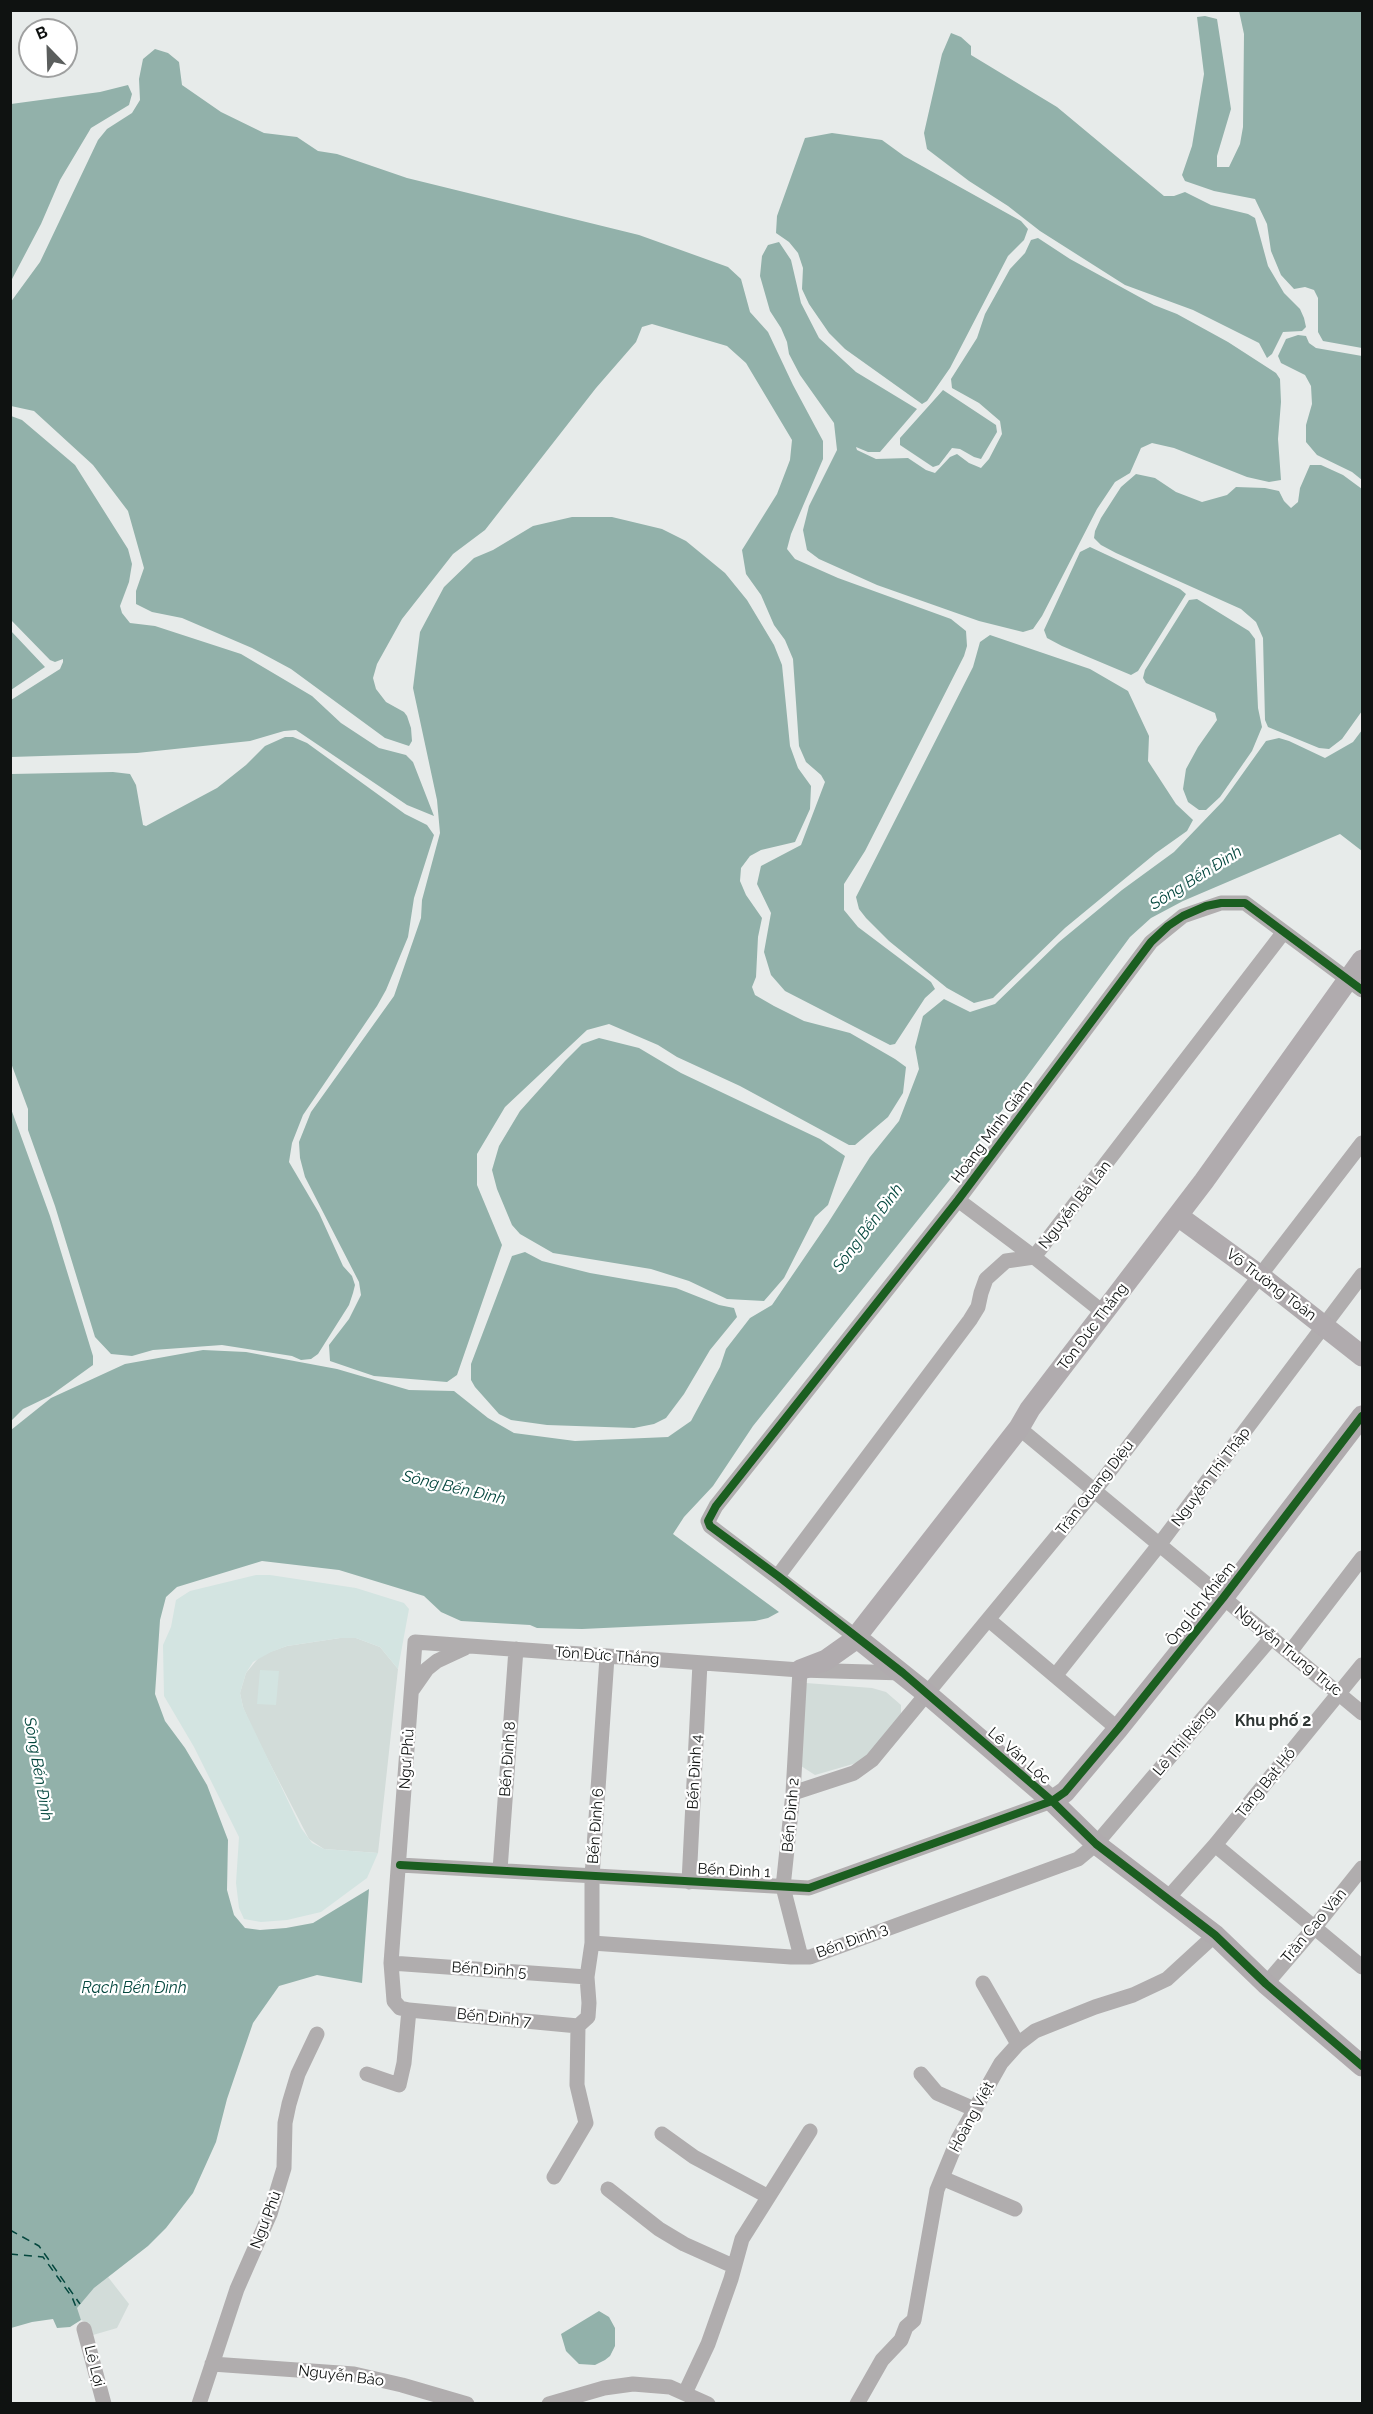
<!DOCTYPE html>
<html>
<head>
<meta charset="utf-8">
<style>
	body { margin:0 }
	#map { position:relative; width:1373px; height:2414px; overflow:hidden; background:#e7ebea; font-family:Raleway,sans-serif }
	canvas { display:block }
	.frame { position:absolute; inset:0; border:12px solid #0f1211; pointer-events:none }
	.north { position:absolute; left:18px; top:18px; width:60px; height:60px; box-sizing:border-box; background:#fff; border:2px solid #9fa0a0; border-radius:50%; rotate:337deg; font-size:16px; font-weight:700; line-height:24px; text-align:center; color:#0f1211 }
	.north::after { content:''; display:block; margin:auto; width:21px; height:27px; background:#5b5e5d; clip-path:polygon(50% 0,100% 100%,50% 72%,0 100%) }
</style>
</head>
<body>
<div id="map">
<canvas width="1373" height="2414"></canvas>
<div class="frame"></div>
<div class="north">B</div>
</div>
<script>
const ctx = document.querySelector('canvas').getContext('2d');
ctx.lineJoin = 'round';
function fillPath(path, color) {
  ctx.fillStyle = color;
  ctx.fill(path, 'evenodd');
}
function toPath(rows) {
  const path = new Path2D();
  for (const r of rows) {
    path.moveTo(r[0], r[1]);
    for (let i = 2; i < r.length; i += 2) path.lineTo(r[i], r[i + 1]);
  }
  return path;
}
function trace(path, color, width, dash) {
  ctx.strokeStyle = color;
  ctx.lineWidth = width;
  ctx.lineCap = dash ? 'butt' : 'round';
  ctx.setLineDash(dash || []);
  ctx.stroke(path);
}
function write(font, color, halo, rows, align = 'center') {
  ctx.font = font + ' Raleway,sans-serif';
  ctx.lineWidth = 4.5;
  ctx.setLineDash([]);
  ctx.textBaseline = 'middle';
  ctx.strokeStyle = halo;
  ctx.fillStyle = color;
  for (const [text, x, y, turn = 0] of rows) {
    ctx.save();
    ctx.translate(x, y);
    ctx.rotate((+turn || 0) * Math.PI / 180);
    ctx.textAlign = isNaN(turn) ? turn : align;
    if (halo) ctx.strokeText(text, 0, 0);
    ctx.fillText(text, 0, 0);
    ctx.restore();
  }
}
fillPath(toPath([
	[340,1638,356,1638,380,1647,398,1669,378,1853,324,1849,309,1839,252,1729,243,1707,240,1693,246,1673,261,1655,287,1646],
	[806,1683,872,1688,886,1692,901,1705,901,1714,871,1754,860,1762,815,1775,801,1766],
	[108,2277,129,2304,117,2328,93,2335,89,2323,81,2320,76,2308,94,2288]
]), '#d2dcd9');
fillPath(toPath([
	[256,1575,270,1575,356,1588,404,1603,409,1609,398,1669,380,1647,356,1638,340,1638,287,1646,271,1652,253,1662,246,1673,240,1693,243,1707,301,1828,312,1843,324,1849,378,1853,367,1878,321,1912,287,1920,261,1922,244,1919,239,1908,236,1883,239,1837,194,1747,164,1696,163,1645,171,1627,176,1600,190,1591],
	[260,1670,279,1671,276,1705,257,1704]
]), '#d3e4e1');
fillPath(toPath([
	[1239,11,1362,11,1362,348,1323,341,1318,332,1318,298,1314,290,1305,287,1294,289,1281,275,1271,251,1267,224,1255,199,1214,191,1185,181,1182,175,1192,146,1204,74,1197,17,1205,16,1217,19,1231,109,1217,156,1217,167,1229,167,1240,144,1243,127,1244,34],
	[951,33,961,37,971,46,971,55,1057,107,1164,196,1174,196,1185,192,1211,205,1248,214,1255,218,1268,266,1284,293,1300,309,1304,318,1306,327,1302,331,1283,332,1272,354,1267,358,1259,343,1193,310,1125,285,1040,231,1008,206,969,181,927,149,924,133,942,54],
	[155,49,168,53,179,62,182,85,221,112,264,133,297,137,318,151,337,154,407,178,639,235,728,267,741,279,750,312,768,332,793,385,823,441,823,459,791,534,787,549,795,559,838,578,951,619,966,631,967,646,964,656,865,851,844,884,844,910,858,927,931,982,935,989,925,998,895,1044,890,1045,785,991,771,975,764,952,771,913,757,884,761,866,801,845,825,782,821,775,806,762,799,746,793,659,785,640,774,625,761,595,746,574,742,550,777,494,790,460,792,440,746,363,727,346,652,324,642,327,636,342,596,388,485,530,453,554,402,619,377,664,373,678,376,689,386,702,404,712,407,716,411,728,412,741,409,746,385,738,291,669,252,648,182,618,152,612,136,604,136,591,144,568,128,511,93,465,34,411,11,406,10,303,40,262,98,140,107,129,132,113,140,100,139,79,143,59],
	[128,85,132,94,129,105,91,128,60,180,41,224,11,281,11,104,100,92],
	[832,133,882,140,904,156,1021,221,1028,229,1024,240,1008,256,950,368,927,401,922,404,845,349,829,333,809,304,802,289,803,268,798,253,789,242,776,233,777,216,805,138],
	[1038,238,1070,259,1154,305,1177,314,1228,342,1276,373,1280,379,1281,402,1278,439,1281,480,1269,482,1247,477,1174,448,1152,443,1141,448,1130,473,1115,482,1097,509,1042,616,1033,629,1023,632,979,621,877,585,819,559,807,550,803,530,809,506,837,450,834,423,800,375,789,354,787,342,781,328,770,311,760,276,762,256,768,245,779,242,791,260,801,303,819,338,856,372,917,409,880,452,868,452,856,447,857,450,876,459,908,458,926,470,935,473,950,457,957,454,969,463,981,468,989,459,1002,434,1000,421,979,403,952,388,951,379,977,338,985,314,1010,269,1025,253,1031,240],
	[1298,335,1306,336,1309,343,1316,348,1362,356,1362,480,1352,472,1317,455,1306,442,1306,425,1312,404,1311,386,1305,375,1281,363,1278,356,1286,339],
	[943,390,996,425,997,432,981,459,974,457,960,449,952,448,939,465,933,467,900,445,900,438],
	[11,416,22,420,75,465,128,549,132,564,129,582,120,606,122,613,130,623,155,626,241,654,312,696,341,723,379,748,406,755,413,762,434,816,407,805,296,730,284,731,250,741,137,753,11,757,11,700,60,669,63,662,63,659,55,662,50,660,11,620],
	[1310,465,1321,465,1343,475,1362,489,1362,711,1342,739,1329,749,1319,748,1268,727,1265,720,1263,638,1256,622,1241,609,1116,553,1101,545,1094,538,1095,531,1101,518,1121,487,1136,474,1155,478,1176,492,1202,502,1227,495,1236,487,1265,488,1279,491,1284,501,1291,508,1298,502,1300,488],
	[572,517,612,517,662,529,686,541,725,573,747,600,774,645,782,665,790,746,798,768,811,786,810,809,795,842,761,850,750,856,741,868,740,881,746,895,762,918,758,937,756,977,752,987,755,995,774,1006,804,1021,850,1033,895,1059,906,1067,903,1093,888,1117,855,1145,849,1145,740,1086,677,1057,658,1045,609,1024,587,1030,505,1107,477,1154,477,1185,502,1245,457,1375,447,1382,374,1376,330,1361,329,1345,349,1319,361,1295,359,1282,305,1177,300,1158,299,1142,311,1112,394,996,421,918,422,900,440,833,437,800,413,688,420,632,444,587,474,558,493,550,533,526],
	[1090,547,1180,589,1186,594,1138,671,1131,675,1062,646,1047,638,1044,630,1080,552],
	[1197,599,1249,631,1255,639,1258,708,1262,727,1252,751,1220,797,1206,810,1199,810,1188,802,1183,789,1186,769,1198,747,1217,720,1215,713,1146,683,1143,678,1145,670,1189,600],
	[11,631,45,667,11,690,10,690],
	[990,635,1090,669,1128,691,1149,736,1148,761,1176,804,1193,820,1187,831,1156,853,1065,928,993,998,974,1003,947,988,889,941,866,918,859,909,856,897,973,667,980,642],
	[1362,730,1362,851,1340,834,1183,901,1151,918,1130,937,957,1171,753,1426,713,1486,684,1517,673,1534,779,1612,768,1618,755,1621,582,1629,537,1628,530,1625,461,1621,441,1612,424,1596,339,1570,262,1561,177,1587,166,1597,160,1620,155,1694,165,1721,185,1748,207,1785,228,1840,227,1890,234,1915,245,1928,260,1930,286,1928,313,1923,369,1889,362,1983,317,1975,279,1986,253,2023,227,2099,216,2142,193,2193,166,2228,148,2246,94,2288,77,2308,81,2320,70,2327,57,2328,53,2319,32,2322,11,2328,11,1430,51,1398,125,1364,203,1350,246,1352,337,1369,409,1390,454,1391,488,1418,514,1433,575,1441,668,1437,691,1421,720,1367,726,1349,750,1318,772,1305,828,1223,870,1157,899,1121,919,1069,915,1047,923,1016,944,999,970,1012,995,1004,1059,942,1122,890,1174,852,1223,801,1266,741,1279,738,1289,741,1325,758,1353,742],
	[285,737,293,737,307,743,405,814,427,825,434,835,414,898,408,937,386,990,377,1006,303,1115,292,1143,289,1162,319,1213,343,1266,352,1276,355,1285,353,1293,349,1305,318,1354,311,1359,301,1360,292,1356,222,1345,153,1350,132,1356,111,1354,95,1337,55,1206,28,1130,28,1109,11,1063,11,774,113,772,130,774,136,785,143,825,146,826,217,788,246,765,265,746],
	[599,1038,639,1048,681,1073,820,1139,845,1156,828,1205,815,1217,784,1278,764,1301,727,1299,689,1281,651,1269,553,1253,520,1234,512,1225,497,1189,492,1170,499,1146,520,1111,565,1061,582,1044],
	[10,1106,50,1216,93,1356,93,1365,50,1396,23,1409,11,1421],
	[525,1252,542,1261,590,1273,676,1288,719,1305,734,1308,737,1317,710,1350,684,1394,666,1418,654,1424,634,1428,547,1425,511,1420,499,1414,475,1387,471,1380,471,1364,512,1256],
	[599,2311,609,2317,615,2328,615,2346,610,2356,605,2360,595,2365,579,2364,566,2351,561,2334]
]), '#92b1aa');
trace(toPath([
	[10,2230,39,2246,80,2304],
	[10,2254,43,2257,72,2297,76,2307]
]), '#04473e', 1.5, [8, 6]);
trace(toPath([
	[958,1200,1034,1257,1104,1313],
	[1019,1428,1362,1713],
	[778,1576,970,1320,978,1307,981,1293,986,1279,1006,1261,1034,1257,1283,933],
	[989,1620,1118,1729],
	[856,1637,710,1526,708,1521,716,1506,958,1200,1151,942,1183,916,1221,903,1245,903,1362,990],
	[1290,1652,1362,1558],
	[800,1670,793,1793,783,1887,801,1957],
	[1055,1676,1159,1545,1362,1275],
	[413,1689,427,1669,437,1661,465,1648],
	[793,1793,854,1773,872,1760,1095,1490,1362,1143],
	[1215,1845,1362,1967],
	[400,1865,809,1888,1052,1801],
	[500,1870,516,1649],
	[689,1882,700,1663],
	[1167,1899,1215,1845,1362,1665],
	[592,1943,791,1957,810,1957,1078,1859,1096,1844,1272,1637],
	[391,1963,587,1977],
	[983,1983,1018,2044],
	[1266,1984,1314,1928,1362,1868],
	[578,2026,409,2010,400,2008,394,2001,391,1963,415,1642,800,1670,903,1673],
	[578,2026,588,2017,589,2003,587,1977,592,1943,592,1877,607,1657],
	[367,2074,399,2085,404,2063,409,2010],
	[921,2074,937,2093,974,2109],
	[662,2134,694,2157,767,2196],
	[554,2177,586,2123,577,2085,578,2026],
	[942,2178,1015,2209],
	[608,2189,659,2229,684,2244,733,2266],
	[84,2329,104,2404],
	[212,2364,354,2374,402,2385,467,2404],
	[685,2393,708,2344,731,2279,742,2239,810,2131],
	[199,2404,237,2289,270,2214,284,2168,285,2123,289,2104,298,2074,317,2034],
	[549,2404,604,2388,633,2384,670,2387,708,2404],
	[857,2404,882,2360,901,2340,906,2327,914,2320,937,2190,958,2139,1001,2063,1018,2044,1035,2031,1095,2007,1133,1995,1167,1979,1215,1935]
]), '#b0adae', 15);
trace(toPath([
	[1178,1216,1259,1275,1362,1356],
	[856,1637,926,1693,1052,1801,1096,1844,1215,1935,1266,1984,1362,2066],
	[800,1670,826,1660,850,1643,856,1637,1019,1428,1030,1409,1204,1181,1362,960],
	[1052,1801,1065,1792,1118,1729,1223,1598,1362,1416]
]), '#b0abae', 21);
trace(toPath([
	[1362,990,1245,903,1221,903,1206,906,1183,916,1168,926,1151,942,958,1200,716,1506,708,1521,710,1526,778,1576,903,1673,1052,1801,1096,1844,1215,1935,1266,1984,1362,2066],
	[400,1865,809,1888,1052,1801,1065,1792,1118,1729,1223,1598,1362,1416]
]), '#1b5e20', 8);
write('15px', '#0f1211', '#fff', [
	["Hoàng Minh Giám",992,1132,-53],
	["Nguyễn Bá Lân",1075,1205,-52],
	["Võ Trường Toản",1271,1285,37],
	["Tôn Đức Thắng",1093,1327,-53],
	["Nguyễn Thị Thập",1211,1477,-53],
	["Trần Quang Diệu",1095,1488,-52],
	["Ông Ích Khiêm",1201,1604,-52],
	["Nguyễn Trung Trực",1288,1651,39],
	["Tôn Đức Thắng",607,1656,4],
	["Lê Thị Riêng",1184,1741,-50],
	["Lê Văn Lộc",1019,1756,41],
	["Ngư Phủ",407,1759,-86],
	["Bến Đình 8",508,1759,-86],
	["Bến Đình 4",695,1772,-87],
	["Tăng Bạt Hổ",1266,1783,-51],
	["Bến Đình 2",791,1815,-85],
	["Bến Đình 6",596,1826,-86],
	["Bến Đình 1",734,1871,3],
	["Trần Cao Vân",1314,1926,-50],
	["Bến Đình 3",852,1941,-20],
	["Bến Đình 5",489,1970,4],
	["Bến Đình 7",494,2018,6],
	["Hoàng Việt",972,2117,-62],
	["Ngư Phủ",266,2220,-69],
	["Lê Lợi",94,2366,76],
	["Nguyễn Bảo",341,2376,7]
]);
write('italic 16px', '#04473e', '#fff', [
	["Sông Bến Đình",1196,878,-32],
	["Sông Bến Đình",868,1228,-53],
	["Sông Bến Đình",454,1488,13],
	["Sông Bến Đình",38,1769,80],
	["Rạch Bến Đình",134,1988]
]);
write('bold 16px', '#2f3634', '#fff', [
	["Khu phố 2",1273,1721]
]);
</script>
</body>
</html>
